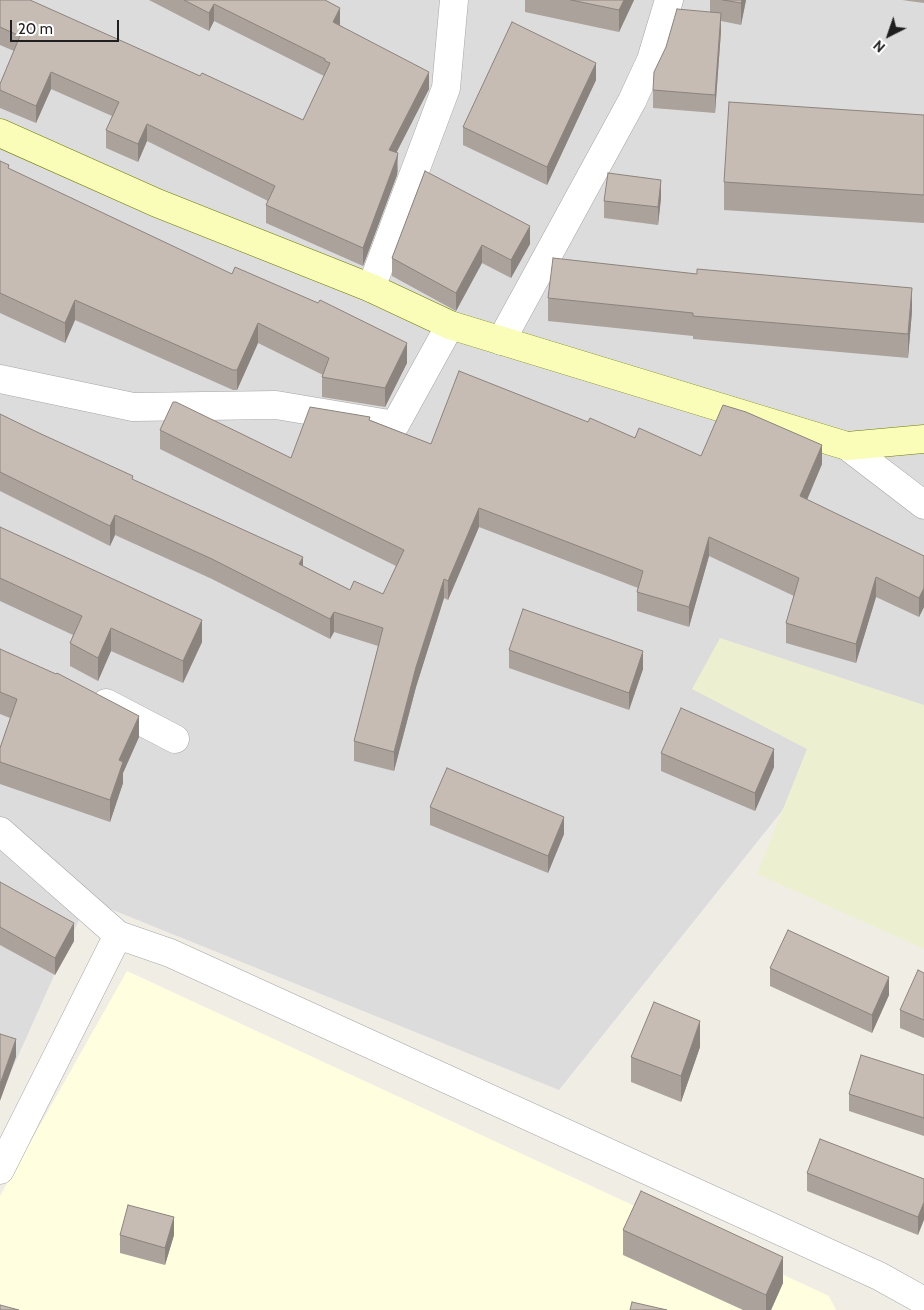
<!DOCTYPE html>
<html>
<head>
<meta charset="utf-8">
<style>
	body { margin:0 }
	#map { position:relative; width:924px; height:1310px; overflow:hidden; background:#f0ede5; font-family:Cabin,sans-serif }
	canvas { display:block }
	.north { position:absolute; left:864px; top:10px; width:50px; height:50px; -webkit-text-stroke:4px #fff; paint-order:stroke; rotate:221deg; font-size:14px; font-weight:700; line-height:20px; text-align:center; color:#1f1f1f }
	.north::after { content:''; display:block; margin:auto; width:18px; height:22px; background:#1f1f1f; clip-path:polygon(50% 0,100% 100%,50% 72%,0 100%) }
	.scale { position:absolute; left:10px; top:20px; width:109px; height:22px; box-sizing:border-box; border:2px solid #1f1f1f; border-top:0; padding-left:6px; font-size:15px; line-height:18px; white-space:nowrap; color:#1f1f1f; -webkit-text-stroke:4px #fff; paint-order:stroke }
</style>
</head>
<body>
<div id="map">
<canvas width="924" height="1310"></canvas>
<div class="north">N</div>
<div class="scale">20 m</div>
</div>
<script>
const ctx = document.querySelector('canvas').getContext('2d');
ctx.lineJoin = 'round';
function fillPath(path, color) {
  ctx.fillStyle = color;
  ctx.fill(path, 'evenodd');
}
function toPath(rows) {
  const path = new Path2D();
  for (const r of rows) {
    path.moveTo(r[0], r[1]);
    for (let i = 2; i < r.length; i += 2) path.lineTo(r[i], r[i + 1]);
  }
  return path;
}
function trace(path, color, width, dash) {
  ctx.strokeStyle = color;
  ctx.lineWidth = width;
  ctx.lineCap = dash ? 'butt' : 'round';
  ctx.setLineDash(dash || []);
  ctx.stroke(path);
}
fillPath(toPath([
	[0,0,924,0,924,787,813,772,559,1090,88,900,0,1096]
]), '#dddcdc');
fillPath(toPath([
	[127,971,829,1296,836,1310,0,1310,0,1196]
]), '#ffffe0');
fillPath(toPath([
	[720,638,924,705,924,949,757,874,807,749,692,689]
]), '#edf0d0');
const street = toPath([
	[371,288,446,88,454,0],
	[501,341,632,101,651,60,669,0],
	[0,379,133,407,276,405,395,425,450,325],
	[847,446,924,505],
	[106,703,175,739],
	[0,831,118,935,170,953,879,1276,924,1301],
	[0,1170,118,935]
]);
const secondary = toPath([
	[0,133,157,203,371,288,450,325,847,446,924,439]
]);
trace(street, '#a6a6a6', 29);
trace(secondary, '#6f7d00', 29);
trace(street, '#fff', 28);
trace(secondary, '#f9fdb7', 28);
fillPath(toPath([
	[0,0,200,76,303,120,324,76,214,21,209,31,149,0,325,0,340,25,429,89,396,153,398,171,397,175,363,266,266,223,266,205,268,201,147,141,138,162,106,148,106,130,112,116,51,89,36,123,0,108,0,84,14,51,0,45],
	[525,0,634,0,619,32,525,12],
	[710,0,746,0,741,25,721,21,721,31,715,113,653,108,653,90,710,12],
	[902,0,924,0,924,3],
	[596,80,547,185,463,145,463,127],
	[924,115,924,223,724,210,724,182],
	[0,161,9,169,407,363,385,407,322,397,322,377,323,375,258,343,237,390,233,390,75,320,65,343,0,313],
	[425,171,530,244,511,278,482,263,456,311,392,276,392,258],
	[661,198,658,225,604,218,604,201],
	[548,298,912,311,908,358,693,339,693,336,548,321],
	[0,414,133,480,350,590,383,594,396,566,160,449,160,430,291,458,370,420,431,444,588,422,635,438,701,456,822,464,807,500,924,556,924,607,919,617,876,597,856,663,786,643,786,623,794,596,709,556,689,627,637,611,637,592,638,588,479,527,448,600,444,598,416,687,394,771,354,761,354,741,378,646,334,632,330,639,212,579,115,535,110,546,0,491],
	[0,527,202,642,183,683,111,651,98,681,70,666,70,643,73,635,0,601],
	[0,649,139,737,123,773,123,783,110,822,0,784,0,748,10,718,0,714],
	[509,650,643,669,629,710,509,668],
	[661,753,774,767,755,811,661,771],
	[430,807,564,834,548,873,430,825],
	[0,882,74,941,55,975,0,945],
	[770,968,889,995,872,1033,770,986],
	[924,973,924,1038,900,1028,900,1010],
	[700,1047,681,1102,631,1082,631,1057],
	[924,1075,924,1136,849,1111,849,1094],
	[807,1173,924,1179,918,1235,807,1191],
	[623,1230,783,1283,771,1310,743,1310,623,1255],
	[120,1235,174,1235,165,1265,120,1253]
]), '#aaa29b');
fillPath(toPath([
	[624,0,634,0,619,32,619,10],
	[742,0,746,0,741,25,741,3],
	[214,4,214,21,209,31,209,13],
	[340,8,340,25,333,22],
	[721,13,721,31,715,113,715,95],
	[596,63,596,80,547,185,547,167],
	[51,72,51,89,36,123,36,106],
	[429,72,429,89,389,167,389,150],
	[147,124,147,141,138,162,138,144],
	[398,153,397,175,363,266,363,248],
	[661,180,661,198,658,225,658,207],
	[530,226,530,244,511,278,511,260],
	[482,245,482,263,456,311,456,293],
	[912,288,912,311,908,358,908,334],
	[75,300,75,320,65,343,65,323],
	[258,323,258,343,237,390,237,370],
	[407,343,407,363,385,407,385,388],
	[822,445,822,464,800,516,800,496],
	[479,508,479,527,448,600,448,581],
	[115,515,115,535,110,546,110,526],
	[709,537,709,556,689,627,689,607],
	[303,557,303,577,299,564],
	[876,577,876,597,856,663,856,644],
	[444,579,444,598,416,687,394,771,394,752,416,667],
	[924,588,924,607,919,617,919,598],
	[334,612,334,632,330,639,330,619],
	[202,620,202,642,183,683,183,661],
	[111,628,111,651,98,681,98,658],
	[643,651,643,669,629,710,629,693],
	[139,716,139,737,123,773,123,783,110,822,110,800,119,760],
	[774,749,774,767,755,811,755,793],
	[564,817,564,834,548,873,548,856],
	[74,923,74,941,55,975,55,958],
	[889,977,889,995,872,1033,872,1015],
	[700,1021,700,1047,681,1102,681,1076],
	[16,1039,16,1057,0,1101,0,1084],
	[924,1202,924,1220,918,1235,918,1217],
	[174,1217,174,1235,165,1265,165,1248],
	[783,1257,783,1283,771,1310,766,1310,766,1295]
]), '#8b847e');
const building = toPath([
	[0,0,30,0,200,76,202,73,303,120,330,63,325,61,325,59,214,4,209,13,184,0,325,0,340,8,333,22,429,72,389,150,398,153,397,157,363,248,266,205,275,186,147,124,138,144,106,130,119,102,51,72,36,106,0,90,0,84,20,36,0,27,0,0],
	[571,0,624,0,619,10,571,0],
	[723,0,742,0,741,3,723,0],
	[677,9,721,13,715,95,653,90,654,72,666,47,677,9],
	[512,22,596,63,547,167,463,127,512,22],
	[729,102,924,115,924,195,724,182,729,102],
	[0,161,9,165,8,168,232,274,235,267,318,303,320,300,407,343,385,388,322,377,329,358,258,323,237,370,233,370,75,300,65,323,0,293,0,161],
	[425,171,530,226,511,260,482,245,456,293,392,258,425,171],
	[608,173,661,180,658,207,604,201,608,173],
	[553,258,697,274,697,269,912,288,908,334,693,316,693,313,548,298,553,258],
	[459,371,588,422,590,418,635,438,639,428,701,456,723,405,746,412,822,445,800,496,924,556,924,588,919,598,876,577,856,644,786,623,799,578,709,537,689,607,637,592,643,571,479,508,448,581,444,579,416,667,394,752,354,741,383,628,334,612,330,619,212,559,115,515,110,526,0,472,0,414,39,433,133,476,132,479,303,557,299,564,350,590,354,581,383,594,404,550,160,430,173,402,176,402,291,458,310,407,370,417,369,420,431,444,459,371],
	[0,527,202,620,183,661,111,628,98,658,70,643,82,616,0,578,0,527],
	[523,609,643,651,629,693,509,650,523,609],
	[0,649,56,674,57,673,139,716,119,760,123,762,110,800,0,762,0,748,17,699,0,692,0,649],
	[681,708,774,749,755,793,661,753,681,708],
	[447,768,564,817,548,856,430,807,447,768],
	[0,882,74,923,55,958,0,927,0,882],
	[788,930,889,977,872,1015,770,968,788,930],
	[918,970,924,973,924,1020,900,1010,918,970],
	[654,1002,700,1021,681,1076,631,1057,654,1002],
	[0,1034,16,1039,0,1084,0,1034],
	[861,1055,924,1075,924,1118,849,1094,861,1055],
	[820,1139,924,1179,924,1202,918,1217,807,1173,820,1139],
	[641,1191,783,1257,766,1295,623,1230,641,1191],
	[128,1205,174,1217,165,1248,120,1235,128,1205],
	[632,1302,667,1310,630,1310,632,1302],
	[0,1305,19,1310,0,1310,0,1305]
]);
fillPath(building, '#c6bcb4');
trace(building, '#8b847e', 1);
</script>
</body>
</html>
